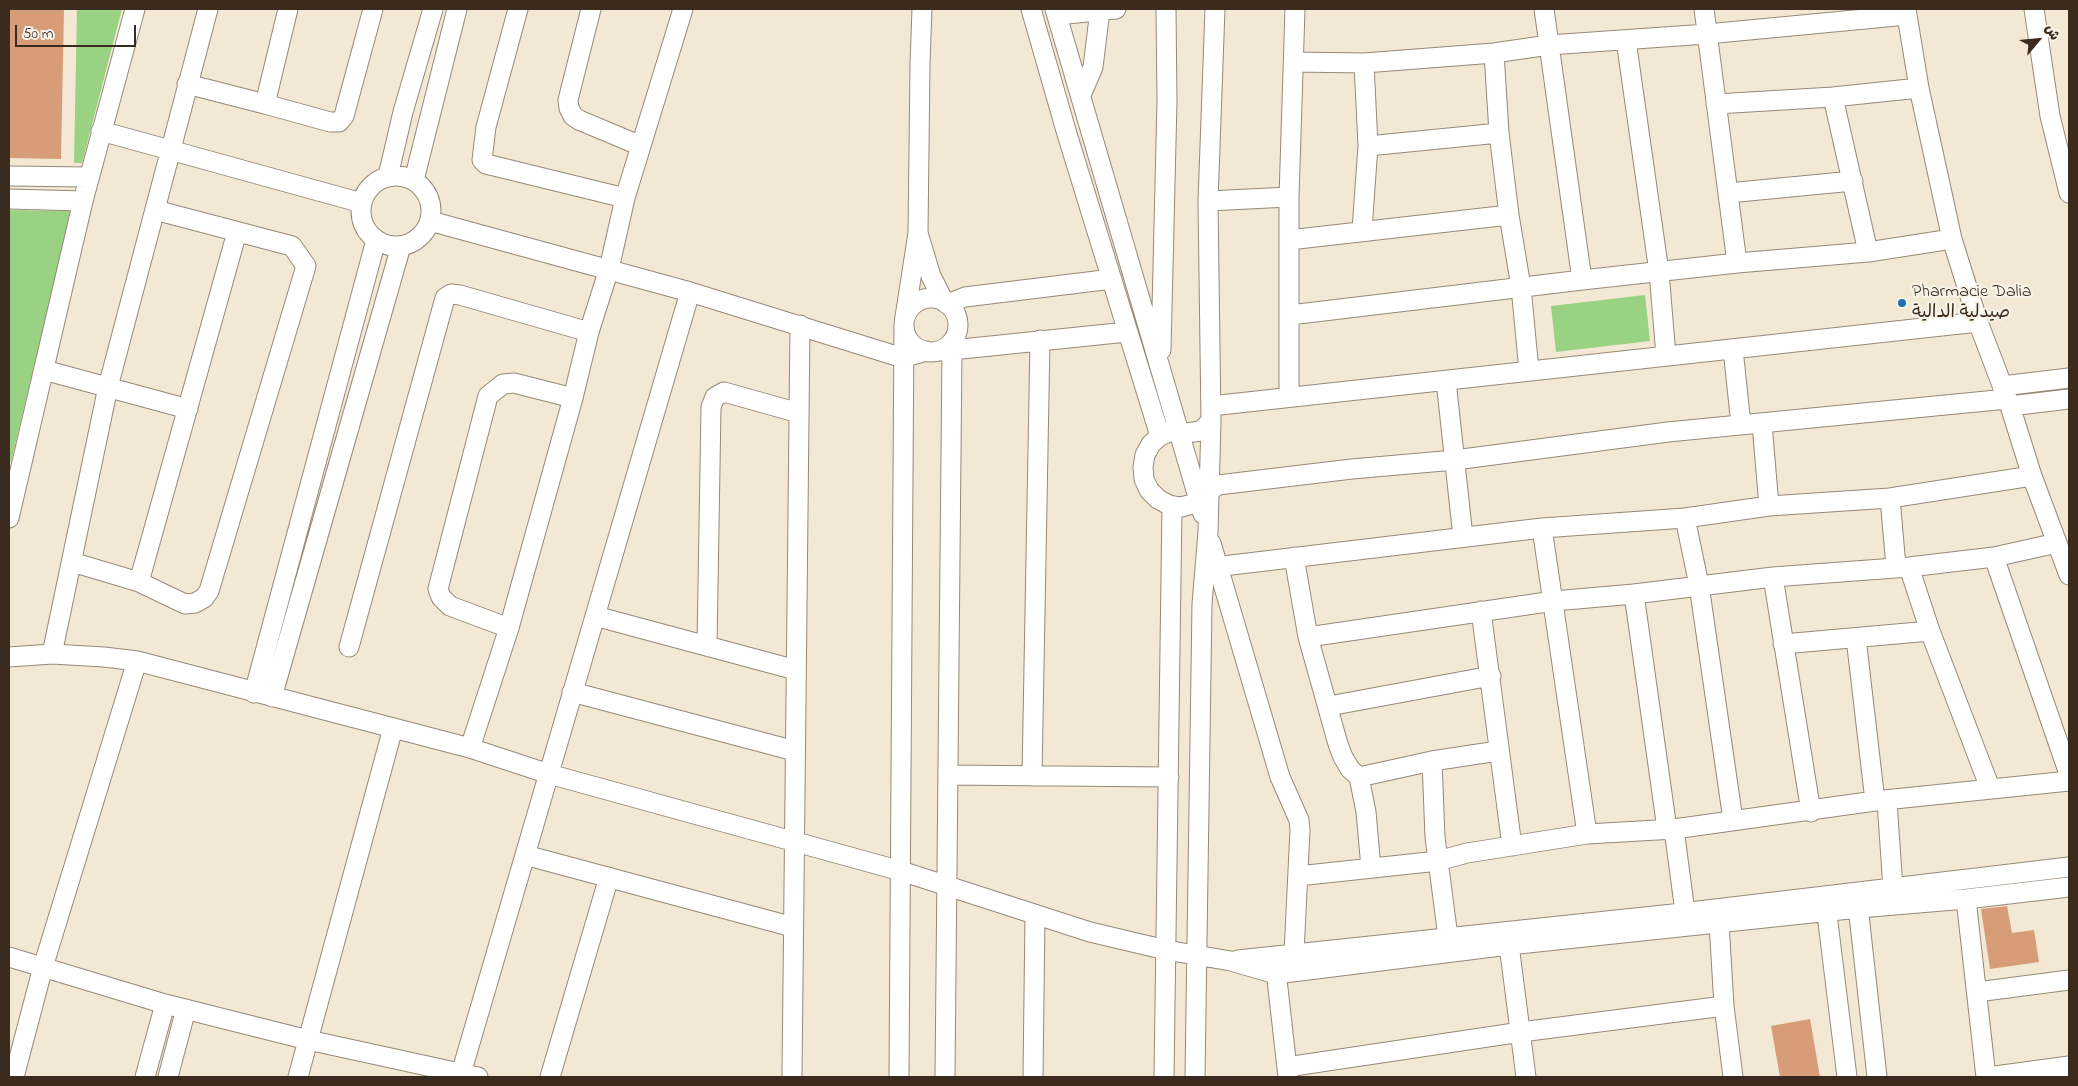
<!DOCTYPE html>
<html>
<head>
<meta charset="utf-8">
<style>
	body { margin:0 }
	#map { position:relative; width:2078px; height:1086px; overflow:hidden; background:#f3e8d3; font-family:"Indie Flower","Playpen Sans Arabic",sans-serif }
	canvas { display:block }
	.frame { position:absolute; inset:0; border:10px solid #3b2a1e; pointer-events:none }
	.north { position:absolute; left:2013px; top:15px; width:50px; height:50px; -webkit-text-stroke:4px #f7f3e8; paint-order:stroke; rotate:62deg; font-size:14px; font-weight:700; line-height:20px; text-align:center; color:#3b2a1e }
	.north::after { content:''; display:block; margin:auto; width:18px; height:22px; background:#3b2a1e; clip-path:polygon(50% 0,100% 100%,50% 72%,0 100%) }
	.scale { position:absolute; left:15px; top:25px; width:121px; height:22px; box-sizing:border-box; border:2px solid #3b2a1e; border-top:0; padding-left:6px; font-size:15px; line-height:18px; white-space:nowrap; color:#3b2a1e; -webkit-text-stroke:4px #f7f3e8; paint-order:stroke }
</style>
</head>
<body>
<div id="map">
<canvas width="2078" height="1086"></canvas>
<div class="frame"></div>
<div class="north">ش</div>
<div class="scale">50 m</div>
</div>
<script>
const ctx = document.querySelector('canvas').getContext('2d');
ctx.lineJoin = 'round';
function fillPath(path, color) {
  ctx.fillStyle = color;
  ctx.fill(path, 'evenodd');
}
function toPath(rows) {
  const path = new Path2D();
  for (const r of rows) {
    if (r.length === 3) {
      path.moveTo(r[0] + r[2], r[1]);
      path.arc(r[0], r[1], r[2], 0, 2 * Math.PI);
      continue;
    }
    path.moveTo(r[0], r[1]);
    for (let i = 2; i < r.length; i += 2) path.lineTo(r[i], r[i + 1]);
  }
  return path;
}
function trace(path, color, width, dash) {
  ctx.strokeStyle = color;
  ctx.lineWidth = width;
  ctx.lineCap = dash ? 'butt' : 'round';
  ctx.setLineDash(dash || []);
  ctx.stroke(path);
}
function write(font, color, halo, rows, align = 'center') {
  ctx.font = font + ' "Indie Flower","Playpen Sans Arabic",sans-serif';
  ctx.lineWidth = 4.5;
  ctx.setLineDash([]);
  ctx.textBaseline = 'middle';
  ctx.strokeStyle = halo;
  ctx.fillStyle = color;
  for (const [text, x, y, turn = 0] of rows) {
    ctx.save();
    ctx.translate(x, y);
    ctx.rotate((+turn || 0) * Math.PI / 180);
    ctx.textAlign = isNaN(turn) ? turn : align;
    if (halo) ctx.strokeText(text, 0, 0);
    ctx.fillText(text, 0, 0);
    ctx.restore();
  }
}
fillPath(toPath([
	[77,9,122,9,82,163,74,163],
	[9,210,69,211,71,214,11,461,9,463],
	[1645,295,1650,341,1556,352,1551,306]
]), '#9ad284');
fillPath(toPath([
	[9,9,64,9,61,159,9,158],
	[2007,906,2012,933,2034,930,2039,962,1990,969,1981,909],
	[1810,1019,1820,1077,1780,1077,1771,1026]
]), '#d69d78');
const street = toPath([
	[518,9,486,127,482,160,486,164,625,198],
	[591,9,568,100,569,108,573,116,579,120,641,146],
	[1031,9,1067,134,1160,436],
	[1055,9,1203,514],
	[1544,9,1582,280],
	[1704,9,1737,263],
	[1906,9,1919,88,1952,239,1978,322,2010,406,2032,476,2069,575],
	[2034,9,2050,116,2069,193],
	[1057,15,1116,9],
	[1626,40,1659,272,1666,356],
	[1494,53,1499,133,1509,215,1521,287,1529,371],
	[1294,62,1364,63,1494,53,1549,45,1707,34,1907,15],
	[187,84,265,104,288,9],
	[1081,95,1093,67,1100,10],
	[1833,97,1868,252],
	[265,104,330,122,339,122,344,116,373,9],
	[1716,104,1833,97,1919,88],
	[101,131,362,203],
	[1368,146,1499,133],
	[396,211,35],
	[9,176,89,177],
	[388,176,403,112,433,9],
	[414,180,457,9],
	[1728,193,1853,181],
	[9,199,83,201],
	[1208,201,1289,197],
	[430,221,690,292,903,358,926,351],
	[1362,230,1368,146,1364,63],
	[918,233,920,64,922,9],
	[1289,240,1509,215],
	[931,325,27],
	[947,304,965,297,1112,279],
	[1290,315,1582,280,1737,263,1868,252,1952,239],
	[905,317,918,233,931,276,944,302],
	[1733,349,1741,425],
	[1161,350,1167,101,1166,9],
	[942,351,1127,332],
	[44,370,188,409],
	[1446,381,1463,537],
	[2002,386,2069,378],
	[1289,397,1289,197,1295,9],
	[1211,406,1978,322],
	[2010,406,2069,399],
	[1211,421,1201,431,1186,433,1179,431,1171,431,1160,436,1151,444,1145,455,1143,467,1144,479,1149,490,1158,499,1169,505,1181,507,1200,502,1209,491,1218,485,1352,469,1455,460,1668,432,2007,399],
	[1762,424,1769,506],
	[1890,498,1896,567],
	[9,518,83,201,135,9],
	[1685,518,1699,585,1733,820],
	[1542,528,1587,834],
	[1211,543,1280,777,1299,820,1300,830,1294,953,1296,971],
	[1294,557,1308,637,1338,744,1343,757,1350,769,1359,777,1432,761],
	[1994,557,2069,774],
	[72,562,139,582,185,604,195,603,204,598,209,591,306,266,292,246,155,210],
	[1223,566,1542,528,1685,518,1769,506,1890,498,2032,476],
	[1909,567,1930,631,1990,788],
	[1773,577,1811,812],
	[139,582,237,232],
	[1634,594,1667,829],
	[1481,611,1512,846],
	[595,616,796,670],
	[509,628,450,606,441,597,438,589,488,396,503,384,514,383,573,398],
	[1308,637,1554,601,1634,594,1773,577,1909,567,1994,557,2057,543],
	[1856,638,1875,801],
	[1783,644,1930,631],
	[707,646,711,407,715,397,724,392,799,413],
	[349,647,445,298,451,294,460,295,589,332],
	[52,654,108,387,208,9],
	[9,657,52,654,104,657,137,661,470,748,549,774,901,871,1090,932,1166,950,1231,961,1276,974,1509,945,1859,908,1966,899,2069,887],
	[572,692,795,751],
	[254,693,376,240],
	[272,697,401,246],
	[1329,706,1491,676],
	[470,748,509,628,573,398,589,332,609,269,625,198,683,9],
	[948,775,1169,777],
	[1032,776,1040,340],
	[1359,777,1366,812,1371,868],
	[1887,801,1893,889],
	[1674,829,1685,912],
	[525,855,793,927],
	[1298,876,1438,861,1467,853,1587,834,1674,829,1875,801,2069,781],
	[1857,897,1877,1077],
	[1825,898,1847,1077],
	[1966,899,1986,1077],
	[1719,923,1724,1006,1733,1077],
	[1448,937,1435,837,1432,761,1498,751],
	[1509,945,1526,1077],
	[9,957,165,1004,308,1040,478,1077],
	[1238,960,1673,914,2069,867],
	[1275,962,1288,1077],
	[1977,992,2069,980],
	[1287,1067,1521,1032,1724,1006],
	[14,1077,43,967,137,661],
	[145,1077,165,1004],
	[168,1077,186,1009],
	[298,1077,393,728],
	[460,1077,690,292],
	[550,1077,609,877],
	[792,1077,800,325],
	[899,1077,904,325],
	[945,1077,952,350,956,335],
	[1033,1077,1035,914],
	[1164,1077,1172,506],
	[1195,1077,1202,604,1208,532,1211,421,1208,201,1215,9],
	[1988,1077,2069,1066]
]);
trace(street, '#978978', 21);
trace(street, '#fff', 19);
for (const [x, y, r, color] of [
	[1902,303,5,"#1f6fb2"]
]) {
  const dot = new Path2D();
  dot.arc(x, y, r, 0, 2 * Math.PI);
  ctx.fillStyle = color;
  ctx.fill(dot);
  trace(dot, '#f7f3e8', 2);
}
write('18px', '#3b2a1e', '#f7f3e8', [
	["Pharmacie Dalia",1912,293],
	["صيدلية الدالية",1912,314]
], 'left');
</script>
</body>
</html>
